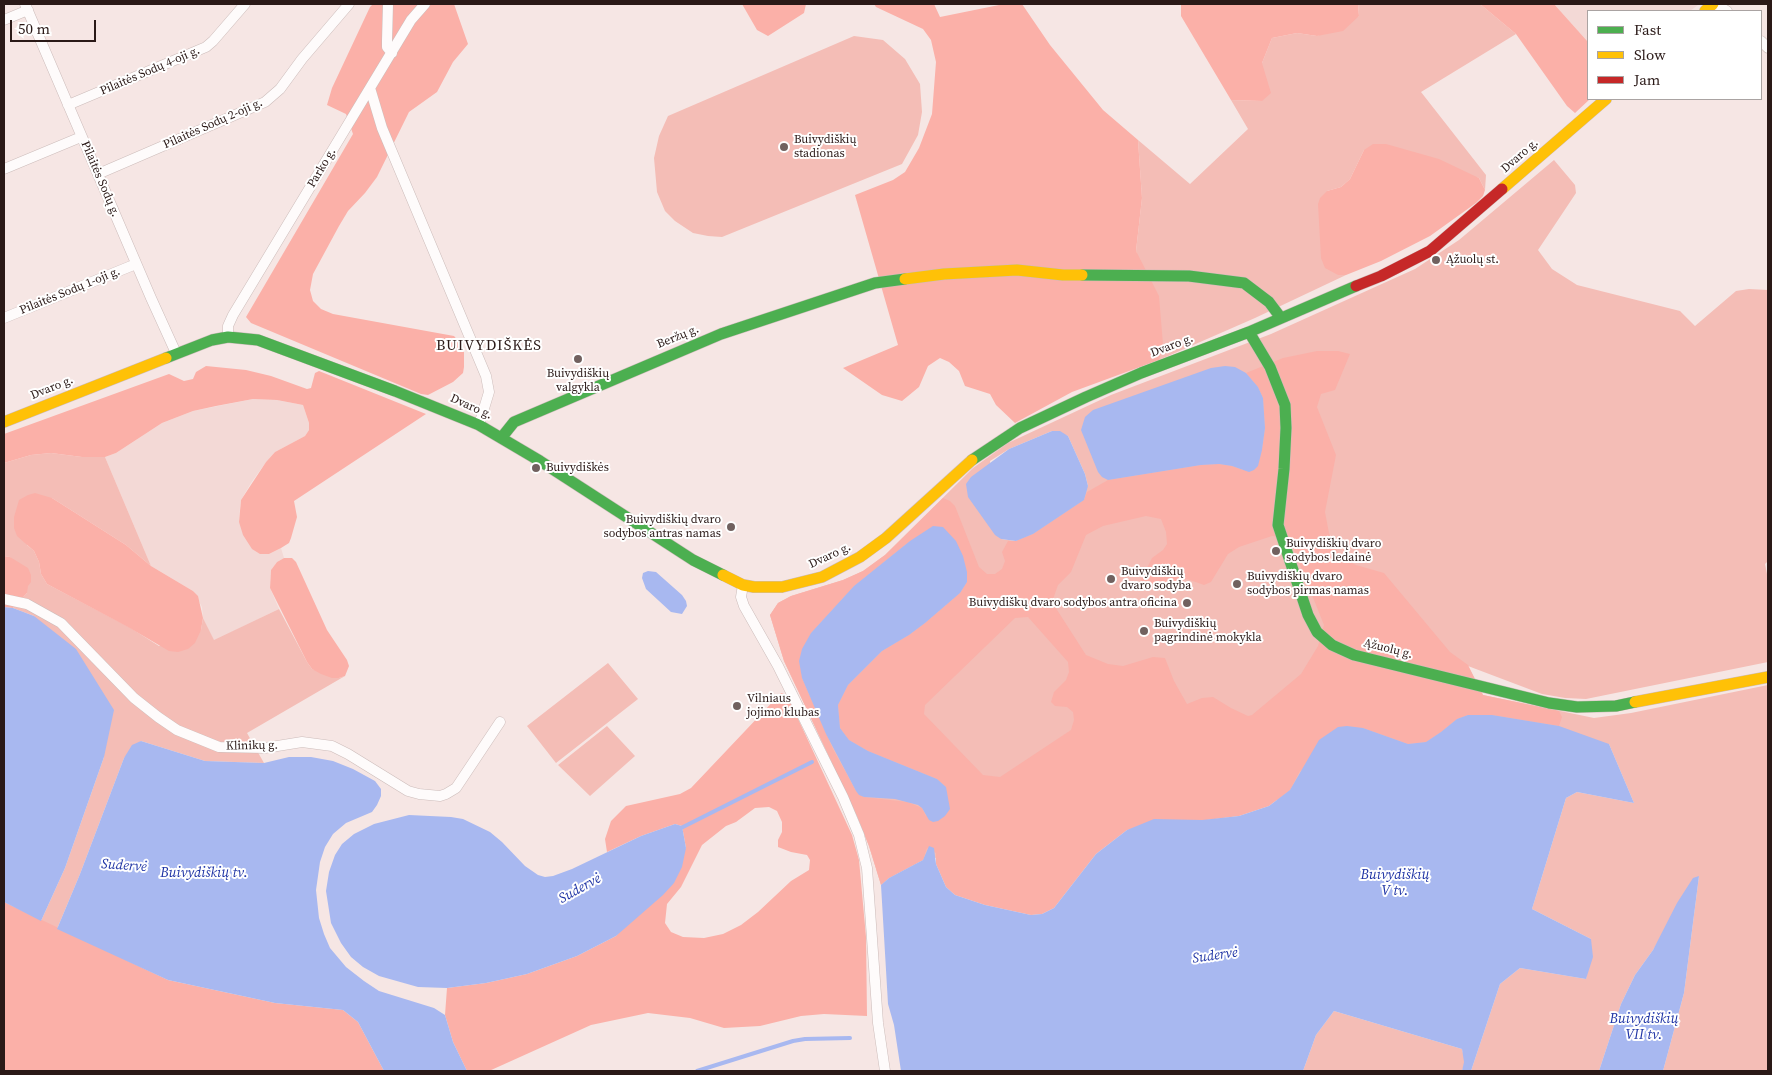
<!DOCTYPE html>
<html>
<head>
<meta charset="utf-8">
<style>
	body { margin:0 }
	#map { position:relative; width:1772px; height:1075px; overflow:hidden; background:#f6e6e4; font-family:"Source Serif 4",serif }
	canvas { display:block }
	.frame { position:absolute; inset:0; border:5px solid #2a1917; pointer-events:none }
	.legend { position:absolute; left:1587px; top:10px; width:175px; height:90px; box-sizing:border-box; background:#fff; border:1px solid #aaa3a2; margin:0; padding:6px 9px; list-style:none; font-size:15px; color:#2a1917 }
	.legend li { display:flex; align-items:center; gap:10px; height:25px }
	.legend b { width:25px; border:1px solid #aaa3a2 }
	.scale { position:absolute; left:10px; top:20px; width:86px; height:22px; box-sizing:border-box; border:2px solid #2a1917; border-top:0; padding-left:6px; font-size:15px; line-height:18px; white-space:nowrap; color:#2a1917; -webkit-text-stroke:4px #fff; paint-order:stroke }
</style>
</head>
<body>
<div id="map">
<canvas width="1772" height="1075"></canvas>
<div class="frame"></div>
<ul class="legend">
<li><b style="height:6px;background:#4caf50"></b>Fast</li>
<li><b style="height:6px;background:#ffc107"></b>Slow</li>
<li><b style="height:6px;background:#c62828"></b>Jam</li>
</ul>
<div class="scale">50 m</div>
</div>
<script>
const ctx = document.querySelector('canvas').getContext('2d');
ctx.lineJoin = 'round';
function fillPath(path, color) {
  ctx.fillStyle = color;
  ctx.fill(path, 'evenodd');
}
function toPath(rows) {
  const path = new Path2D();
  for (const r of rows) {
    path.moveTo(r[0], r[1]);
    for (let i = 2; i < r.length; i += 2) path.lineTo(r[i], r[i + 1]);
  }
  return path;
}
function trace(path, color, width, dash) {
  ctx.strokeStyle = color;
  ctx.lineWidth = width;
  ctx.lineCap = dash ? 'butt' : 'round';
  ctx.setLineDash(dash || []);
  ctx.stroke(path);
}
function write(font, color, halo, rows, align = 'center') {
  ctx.font = font + ' "Source Serif 4",serif';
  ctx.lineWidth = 4;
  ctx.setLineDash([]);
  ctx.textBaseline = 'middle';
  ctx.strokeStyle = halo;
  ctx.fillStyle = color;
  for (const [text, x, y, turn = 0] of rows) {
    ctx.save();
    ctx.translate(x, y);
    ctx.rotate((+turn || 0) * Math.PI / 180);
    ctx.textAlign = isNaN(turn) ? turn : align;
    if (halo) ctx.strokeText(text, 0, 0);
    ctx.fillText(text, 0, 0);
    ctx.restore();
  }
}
fillPath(toPath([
	[1554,4,1697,4,1698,5,1690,11,1588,11,1588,42],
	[253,399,277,400,303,405,309,423,309,430,305,436,275,452,266,462,251,483,241,500,240,507,239,522,269,554,281,548,284,558,277,562,271,570,270,588,279,609,214,641,203,618,202,607,193,591,151,566,105,457,116,453,162,423,193,411]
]), '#f3d9d6');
fillPath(toPath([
	[1358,4,1480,4,1516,34,1421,92,1486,175,1485,190,1479,178,1364,150,1350,179,1341,187,1327,191,1338,275,1346,275,1255,318,1159,360,1136,251,1142,198,1138,140,1190,184,1248,129,1231,100,1262,101,1262,63,1272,38,1297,33,1317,36,1359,16],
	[854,36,883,40,905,59,920,84,922,112,918,135,902,164,722,237,708,236,693,233,675,221,665,211,657,192,654,158,659,136,668,116],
	[1554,160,1575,185,1576,193,1538,250,1552,269,1577,285,1680,311,1695,326,1736,291,1749,289,1768,290,1768,561,1765,564,1768,579,1768,662,1586,699,1565,698,1542,694,1468,666,1483,695,1594,718,1631,713,1768,685,1768,1071,1663,1071,1684,993,1699,876,1653,950,1635,975,1621,1004,1599,1071,1471,1071,1500,984,1520,968,1586,979,1591,939,1532,909,1566,798,1577,792,1634,803,1609,744,923,860,889,878,881,885,869,846,857,816,784,661,770,615,778,603,791,596,843,580,863,571,885,555,973,468,1008,443,1111,395,1271,334,1415,269,1459,240],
	[1052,431,1068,436,1085,474,1088,486,1016,541,1001,539,990,461,1009,449],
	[51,453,82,457,105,457,151,566,126,545,52,498,27,545,34,551,39,562,41,574,47,584,129,627,159,646,201,630,203,618,214,640,279,609,307,662,312,669,339,678,345,676,247,733,264,763,205,761,141,741,124,758,80,874,57,929,41,921,65,868,104,757,34,616,13,608,27,593,10,557,4,556,4,463,31,455],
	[608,663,638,699,556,763,527,726],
	[607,726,635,756,590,796,558,765],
	[1334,1011,1462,1049,1465,1062,1462,1071,1303,1071,1316,1035]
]), '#f4bdb6');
fillPath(toPath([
	[373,4,454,4,468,44,453,62,437,92,409,112,377,177,365,193,348,211,339,226,313,274,310,290,313,301,321,309,333,314,454,336,460,343,464,352,464,367,463,373,453,382,428,395,421,394,251,323,246,317,353,134,346,114,327,105,332,88,370,7],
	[742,4,806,4,804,13,768,36,757,30],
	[874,4,934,4,940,17,1004,4,1022,4,1050,45,1103,110,1138,140,1142,198,1136,251,1159,296,1163,344,1159,360,1072,392,1015,423,996,405,990,394,965,386,959,371,949,362,940,358,928,366,919,387,902,401,882,395,843,368,898,345,855,195,893,180,905,172,919,148,932,114,936,62,931,40,923,29,876,7],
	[1181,4,1358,4,1359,16,1343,31,1317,36,1297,33,1272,38,1262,63,1271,93,1262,101,1231,100,1181,16],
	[1480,4,1554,4,1588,42,1588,99,1590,99,1575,113,1567,106,1516,34],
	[1373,144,1386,144,1439,159,1479,178,1485,190,1483,196,1476,203,1430,236,1381,261,1346,275,1338,275,1325,268,1321,258,1318,204,1320,198,1327,191,1341,187,1350,179,1364,150],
	[1317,351,1338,351,1350,354,1335,390,1321,394,1317,407,1336,455,1325,512,1329,533,1340,557,1356,565,1384,573,1450,652,1468,665,1483,695,1559,711,1562,717,1559,726,1492,715,1468,715,1457,719,1441,732,1426,742,1408,744,1363,728,1300,771,1290,790,1269,806,1239,816,1127,830,1096,854,1054,908,1042,914,1031,915,985,905,955,895,946,887,936,864,936,853,927,848,923,860,889,878,881,885,869,846,857,816,784,661,770,615,778,603,791,596,843,580,863,571,885,555,943,498,950,501,955,506,979,567,987,574,995,574,1002,569,1005,561,1002,552,1008,541,1016,541,1033,534,1084,500,1087,492,1108,480,1201,465,1219,464,1232,466,1243,470,1262,450,1265,428,1263,398,1258,387,1246,373,1283,358],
	[1146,516,1161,519,1166,532,1167,544,1163,550,1152,558,1141,580,1148,587,1159,589,1187,579,1204,585,1211,582,1228,554,1239,547,1272,536,1280,537,1290,540,1324,625,1318,646,1301,674,1252,715,1248,716,1231,708,1213,697,1202,698,1187,704,1174,681,1165,658,1153,657,1123,666,1108,664,1086,655,1052,602,1058,585,1071,572,1086,535,1103,526],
	[910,541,967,572,967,582,960,593,925,623,909,635,882,651,848,685,838,705,840,728,849,740,868,751,937,779,946,787,926,816,922,808,908,802,864,797,856,791,833,749,802,678,811,633,854,586],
	[1028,617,1068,662,1069,672,1066,680,1054,692,1051,702,1055,706,1067,707,1073,712,1074,720,1071,730,1000,777,983,775,924,714,925,705,1015,618],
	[206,366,246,370,271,376,307,389,311,388,315,373,319,371,426,414,294,501,297,517,291,538,289,543,281,548,269,554,260,554,252,549,243,535,239,522,241,500,266,462,275,452,305,436,309,430,309,423,303,405,277,400,253,399,216,406,193,411,162,423,116,453,105,457,82,457,51,453,31,455,4,463,4,434,169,374,184,381,193,379,196,372],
	[35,493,52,498,126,545,151,566,193,591,198,596,203,618,201,630,195,643,188,649,178,652,169,651,128,627,47,584,41,574,39,562,34,551,17,536,14,528,14,517,19,500,28,495],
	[4,556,10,557,28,568,31,575,31,582,28,586,27,593,13,608,4,607],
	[284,558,292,558,296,562,327,630,347,660,349,666,345,676,339,678,332,678,321,674,312,669,307,662,270,588,271,570,277,562],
	[781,693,787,695,852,835,859,860,866,937,867,1016,824,1014,801,1016,760,1026,724,1028,690,1018,648,1013,591,1025,489,1071,467,1071,453,1042,445,1015,447,988,486,983,527,974,577,956,616,936,686,848,682,826,675,824,641,836,607,852,605,839,611,821,626,806,680,794,691,788],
	[769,807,777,811,782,822,782,832,778,840,778,847,791,852,807,855,810,860,809,870,791,881,758,912,741,925,723,934,704,938,683,937,671,932,665,923,667,904,681,887,702,845,726,826,736,822,755,808],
	[4,902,168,980,275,1003,343,1010,358,1022,384,1071,4,1071]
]), '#fbb0a8');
fillPath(toPath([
	[1225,366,1235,367,1246,373,1258,387,1263,398,1265,428,1262,450,1258,466,1254,470,1249,472,1232,466,1219,464,1201,465,1108,480,1102,477,1098,472,1081,430,1085,417,1093,410,1211,368],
	[1052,431,1060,431,1068,436,1085,474,1088,486,1084,500,1033,534,1016,541,1001,539,995,535,968,497,966,484,971,477,1009,449],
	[933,526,943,527,956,541,963,556,967,572,967,582,960,593,925,623,909,635,882,651,848,685,838,705,840,728,849,740,868,751,937,779,946,787,950,809,945,816,938,821,933,822,929,820,922,808,918,805,895,799,864,797,859,795,856,791,826,734,802,678,799,661,802,649,811,633,854,586,910,541],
	[648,571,656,572,682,595,686,601,687,606,682,614,671,612,646,589,642,578,643,573],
	[4,607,13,608,34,616,76,649,114,710,104,757,65,868,41,921,4,902],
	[1468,715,1492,715,1559,726,1609,744,1634,803,1577,792,1566,798,1532,909,1591,939,1593,957,1586,979,1520,968,1500,984,1471,1071,1462,1071,1464,1062,1462,1049,1334,1011,1316,1035,1303,1071,901,1071,894,1025,888,1004,881,885,889,878,923,860,929,846,934,848,936,864,946,887,955,895,985,905,1031,915,1042,914,1054,908,1096,854,1127,830,1154,819,1202,820,1239,816,1269,806,1290,790,1319,740,1338,727,1347,726,1363,728,1408,744,1426,742,1441,732,1457,719],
	[141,741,205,761,264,763,289,757,311,757,333,761,353,769,375,781,381,789,381,796,377,805,372,812,346,823,333,834,325,847,320,862,316,890,319,918,324,934,330,948,346,967,364,981,379,991,434,1008,445,1015,453,1042,467,1071,384,1071,358,1022,343,1010,275,1003,168,980,57,929,80,874,124,758,132,745],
	[409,815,451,817,463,819,490,832,502,842,525,866,538,875,545,877,553,876,572,869,641,836,675,824,682,826,686,848,682,867,674,883,663,895,616,936,577,956,527,974,486,983,447,988,418,987,379,976,363,967,351,957,341,943,331,923,326,891,329,872,335,855,342,844,354,834,374,824],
	[1699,876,1684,993,1663,1071,1599,1071,1621,1004,1635,975,1653,950,1677,903,1693,878]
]), '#a8b8f0');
trace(toPath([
	[679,829,812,762],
	[697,1071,793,1041,805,1039,850,1038]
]), '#a8b8f0', 4);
const street = toPath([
	[25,4,151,298,176,353],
	[388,4,387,41,387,47,392,53],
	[1715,4,1727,11],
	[4,20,28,10],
	[1761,41,1768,48],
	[370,88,382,128,486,376,489,392,479,425],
	[68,105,206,47,213,41,245,4],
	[4,169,81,137],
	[98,174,265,102,280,89,302,59,349,4],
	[4,318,136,264],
	[228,337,228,326,233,315,411,20,425,4],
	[743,585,741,597,744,606,778,666,843,797,859,835,867,868,878,1023,885,1071],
	[4,599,27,604,61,623,134,698,158,717,177,730,219,747,265,748,302,742,332,746,348,754,408,791,419,794,440,796,446,794,456,788,500,722]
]);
const fast = toPath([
	[1082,275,1189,276,1244,283,1269,302,1281,318],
	[1249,332,1270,367,1285,405,1286,428,1284,469,1278,525,1308,615,1317,632,1332,645,1354,655,1549,703,1577,707,1616,706,1635,702],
	[166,358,212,340,228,337,258,340,395,391,479,425,540,461,693,560,723,575],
	[502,437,514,422,721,334,875,283,905,279],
	[972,460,1020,428,1086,397,1141,373,1249,332,1356,286]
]);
const slow = toPath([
	[1705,11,1713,4],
	[1502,189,1606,99],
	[905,279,944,274,1017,270,1063,275,1082,275],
	[4,422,166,358],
	[723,575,743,585,754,587,782,587,822,577,860,557,886,538,972,460],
	[1635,702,1768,677]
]);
const jam = toPath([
	[1356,286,1381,276,1430,251,1502,189]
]);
trace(street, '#ccbcba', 11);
trace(fast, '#ccbcba', 12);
trace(slow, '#ccbcba', 12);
trace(jam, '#ccbcba', 12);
trace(street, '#fefbfb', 10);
trace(fast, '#4caf50', 11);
trace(slow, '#ffc107', 11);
trace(jam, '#c62828', 11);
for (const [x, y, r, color] of [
	[784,147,5,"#71615f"],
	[1436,260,5,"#71615f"],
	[578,359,5,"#71615f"],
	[536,468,5,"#71615f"],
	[731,527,5,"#71615f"],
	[1276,551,5,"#71615f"],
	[1111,579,5,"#71615f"],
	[1237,584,5,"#71615f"],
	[1187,603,5,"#71615f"],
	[1144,631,5,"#71615f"],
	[737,706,5,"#71615f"]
]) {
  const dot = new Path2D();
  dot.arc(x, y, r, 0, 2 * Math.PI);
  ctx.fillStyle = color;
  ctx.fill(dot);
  trace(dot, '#fff', 2);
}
write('12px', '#2a1917', '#fff', [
	["Pilaitės Sodų 4-oji g.",150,71,-23],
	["Pilaitės Sodų 2-oji g.",213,124,-24],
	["Dvaro g.",1520,156,-41],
	["Parko g.",322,168,-59],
	["Pilaitės Sodų g.",100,179,67],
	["Pilaitės Sodų 1-oji g.",70,291,-22],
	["Beržų g.",678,337,-22],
	["Dvaro g.",1172,346,-21],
	["Dvaro g.",52,388,-22],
	["Dvaro g.",471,407,24],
	["Dvaro g.",830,556,-25],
	["Ąžuolų g.",1388,649,14],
	["Klinikų g.",252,746,-1]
]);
write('12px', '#2a1917', '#fff', [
	["Buivydiškių",794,140],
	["stadionas",794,154],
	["Ąžuolų st.",1446,260],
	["Buivydiškių",578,374,"center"],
	["valgykla",578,388,"center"],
	["Buivydiškės",546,468],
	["Buivydiškių dvaro",721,520,"right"],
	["sodybos antras namas",721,534,"right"],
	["Buivydiškių dvaro",1286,544],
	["sodybos ledainė",1286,558],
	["Buivydiškių",1121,572],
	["dvaro sodyba",1121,586],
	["Buivydiškių dvaro",1247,577],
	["sodybos pirmas namas",1247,591],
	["Buivydiškų dvaro sodybos antra oficina",1177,603,"right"],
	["Buivydiškių",1154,624],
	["pagrindinė mokykla",1154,638],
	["Vilniaus",747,699],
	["jojimo klubas",747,713]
], 'left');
write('italic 14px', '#1f34a5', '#fff', [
	["Sudervė",124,866,4],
	["Buivydiškių tv.",204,873],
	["Buivydiškių",1395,875],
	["V tv.",1395,891],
	["Sudervė",580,889,-29],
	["Sudervė",1215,956,-8],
	["Buivydiškių",1644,1019],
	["VII tv.",1644,1035]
]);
ctx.letterSpacing = '1px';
write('15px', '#2a1917', '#fff', [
	["BUIVYDIŠKĖS",489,346]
]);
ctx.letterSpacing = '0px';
</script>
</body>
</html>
